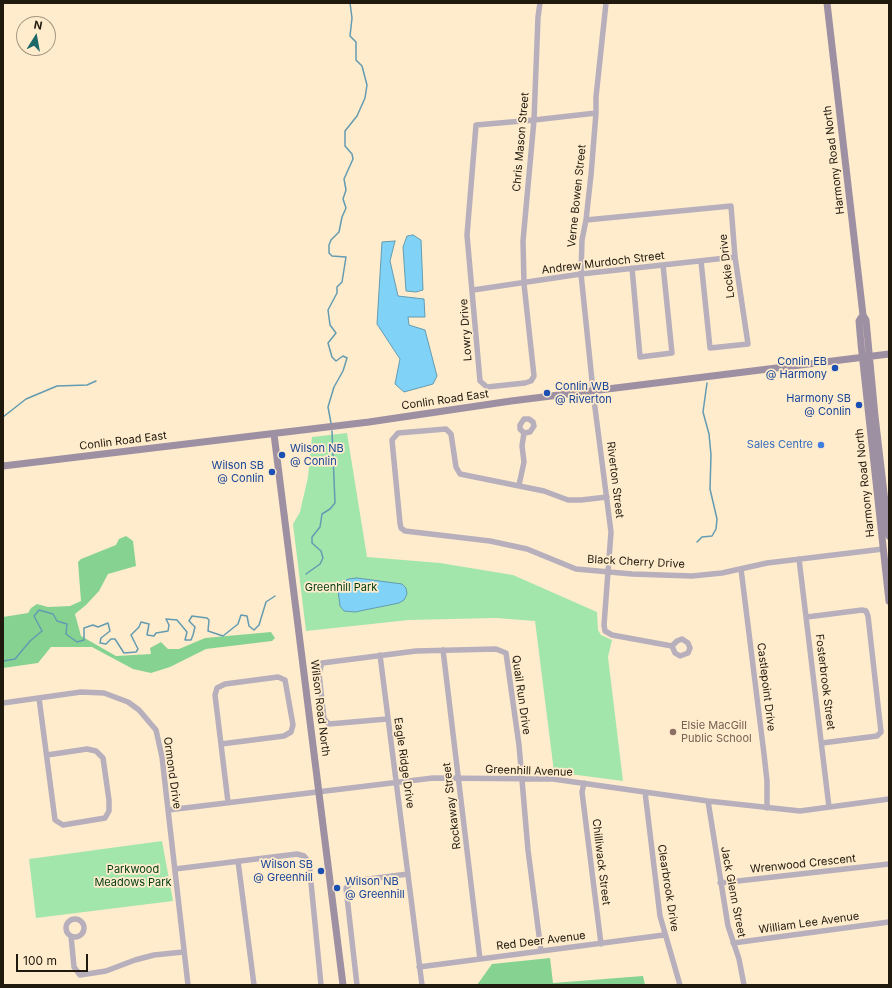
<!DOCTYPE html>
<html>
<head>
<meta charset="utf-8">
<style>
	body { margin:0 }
	#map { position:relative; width:892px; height:988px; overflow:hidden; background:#ffeccd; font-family:Inter,sans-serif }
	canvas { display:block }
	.frame { position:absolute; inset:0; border:4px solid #1f190e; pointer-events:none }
	.north { position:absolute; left:16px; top:16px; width:40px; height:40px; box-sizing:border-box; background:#ffeccd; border:1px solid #a59881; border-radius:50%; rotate:11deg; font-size:11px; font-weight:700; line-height:16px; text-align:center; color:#1f190e }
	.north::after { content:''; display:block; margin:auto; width:14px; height:18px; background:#1a6867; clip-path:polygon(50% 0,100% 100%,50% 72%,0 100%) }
	.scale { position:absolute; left:16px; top:954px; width:72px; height:18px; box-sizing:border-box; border:2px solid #1f190e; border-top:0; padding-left:5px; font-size:12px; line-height:14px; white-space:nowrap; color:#1f190e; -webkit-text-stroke:3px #ffeccd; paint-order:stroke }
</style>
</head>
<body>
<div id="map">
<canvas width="892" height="988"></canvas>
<div class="frame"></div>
<div class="north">N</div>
<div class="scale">100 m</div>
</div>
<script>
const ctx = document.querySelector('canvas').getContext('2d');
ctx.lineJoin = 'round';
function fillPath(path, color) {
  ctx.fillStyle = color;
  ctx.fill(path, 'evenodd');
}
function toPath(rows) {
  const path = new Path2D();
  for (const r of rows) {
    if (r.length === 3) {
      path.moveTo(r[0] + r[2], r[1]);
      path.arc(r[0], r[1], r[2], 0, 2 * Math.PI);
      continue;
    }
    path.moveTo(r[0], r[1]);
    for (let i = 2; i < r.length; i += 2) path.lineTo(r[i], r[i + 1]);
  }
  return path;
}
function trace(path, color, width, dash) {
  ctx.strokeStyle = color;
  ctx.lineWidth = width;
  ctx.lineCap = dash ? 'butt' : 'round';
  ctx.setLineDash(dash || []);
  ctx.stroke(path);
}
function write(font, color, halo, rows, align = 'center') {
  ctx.font = font + ' Inter,sans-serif';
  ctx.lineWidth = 3.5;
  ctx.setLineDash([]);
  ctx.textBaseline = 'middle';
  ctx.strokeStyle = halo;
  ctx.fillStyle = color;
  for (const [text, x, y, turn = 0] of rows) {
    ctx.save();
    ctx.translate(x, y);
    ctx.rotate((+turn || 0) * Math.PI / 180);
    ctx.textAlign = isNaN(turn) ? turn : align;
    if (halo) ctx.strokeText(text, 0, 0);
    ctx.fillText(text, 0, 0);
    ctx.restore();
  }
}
fillPath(toPath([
	[347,433,367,557,440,563,513,575,597,612,598,630,601,635,612,640,608,657,623,781,554,772,535,621,496,618,409,620,306,631,293,524,300,512,308,477,312,437],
	[162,841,173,901,36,918,29,859]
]), '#a3e6ac');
fillPath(toPath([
	[126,536,133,541,136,566,108,574,99,591,86,605,75,614,81,636,116,656,151,654,150,648,161,642,168,649,179,649,205,638,271,632,275,638,272,641,206,649,170,667,151,673,133,669,92,647,51,647,38,663,3,668,3,617,28,613,31,608,37,604,48,607,70,606,81,601,78,562,81,559,116,545,119,539],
	[550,958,553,983,643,976,645,985,477,985,492,964]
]), '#86d391');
const water = toPath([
	[413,235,421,240,423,290,416,292,406,291,403,247,407,236,413,235],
	[395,241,390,261,398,296,424,299,425,317,408,317,409,325,425,330,437,376,433,384,404,392,395,384,400,359,377,324,382,242,395,241],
	[357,578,402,584,406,588,407,594,404,600,399,603,355,612,344,611,340,606,338,590,340,584,348,579,357,578]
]);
fillPath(water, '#80d3f7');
trace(water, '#639bb1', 1);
trace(toPath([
	[3,417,26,399,57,386,87,385,96,381],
	[331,423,328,407,334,387,343,371,347,358,343,356,336,361,332,357,328,343,336,333,330,325,328,310,337,293,337,287,342,282,346,257,332,256,329,253,329,245,331,240,339,232,342,217,346,208,343,199,346,190,344,179,353,159,352,154,345,146,345,131,357,116,365,98,367,85,362,66,356,60,356,42,350,36,352,18,350,3],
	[697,542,702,537,712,536,716,529,717,519,710,489,711,455,709,434,703,412,707,383],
	[306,574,320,564,323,558,321,551,312,543,312,537,320,527,322,514,330,509,335,503,332,431],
	[3,661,15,659,30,641,42,631,34,616,39,610,53,614,57,621,67,624,66,634,77,642,84,640,84,628,93,625,98,627,108,623,110,631,101,638,100,643,106,644,111,639,115,639,124,653,136,652,138,649,131,635,139,627,141,622,149,624,147,635,154,636,156,633,168,631,169,625,166,619,177,620,187,632,185,640,191,640,193,635,195,627,189,621,192,616,207,618,209,620,208,631,223,636,238,624,241,615,247,616,249,626,254,630,259,625,266,602,275,596]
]), '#639bb1', 1.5);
trace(toPath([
	[540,3,538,17,534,120,523,241,524,284,534,376,531,381,525,383,487,387,480,381,467,235,476,125,534,120,596,113],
	[606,3,596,97,596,113,591,175,586,220,582,240,581,274,594,400,611,532,604,625,605,631,612,635,672,646,675,653,680,656,688,653,690,648,688,643,682,639,677,641,672,646],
	[586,220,731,206,735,257,748,344,710,348,701,261],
	[632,268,640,357,672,353,663,265],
	[473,290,581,274,735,257],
	[519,485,524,462,522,446,524,433,530,432,534,426,533,422,529,419,524,419,520,425,520,429,524,433],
	[607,497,581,500,568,500,544,491,460,474,456,467,451,434,446,429,398,433,392,440,400,523,401,528,405,531,490,541,527,549,576,569,632,574,692,576,722,573,767,563,883,549],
	[799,559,829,807],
	[741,569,764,754,767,781,767,808],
	[807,617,862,610,866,611,868,616,881,732,877,736,822,743],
	[443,650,480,959],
	[380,655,422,985],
	[39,698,55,820,63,825,105,818,109,811,109,800,103,758,96,751,87,749,47,755],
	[3,703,81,692,104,693,128,702,139,710,156,730,162,757,188,985],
	[387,719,329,724,324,719,319,673,322,663,416,651,496,649,506,653,519,745,528,850,541,951],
	[221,744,284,736,291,732,293,725,285,680,278,677,225,684,217,688,215,695,228,802],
	[584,783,582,792,601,944],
	[645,792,660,916,680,985],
	[708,801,728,926,739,959,744,985],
	[168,810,433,778,553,779,708,801,800,811,889,799],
	[238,861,254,985],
	[175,869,297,854,304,856,309,862,321,985],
	[720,883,889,864],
	[75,928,9],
	[71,936,74,967,80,975,106,971,135,960,154,955,183,952],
	[733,943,889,922],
	[419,967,664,935],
	[357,985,346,888,353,881,408,874]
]), '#b8afbc', 5.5);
trace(toPath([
	[827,3,863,315,866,320,875,416,889,536],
	[863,315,859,321,861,344,889,601],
	[274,434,343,985],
	[3,466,369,422,511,401,889,354]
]), '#9d90a3', 7);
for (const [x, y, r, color] of [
	[835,368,4,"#1a4fb4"],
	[547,393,4,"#1a4fb4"],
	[859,405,4,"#1a4fb4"],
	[821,445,4,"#3f7fe0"],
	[282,455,4,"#1a4fb4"],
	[272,472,4,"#1a4fb4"],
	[673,732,4,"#8d6e63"],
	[321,871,4,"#1a4fb4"],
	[337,888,4,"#1a4fb4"]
]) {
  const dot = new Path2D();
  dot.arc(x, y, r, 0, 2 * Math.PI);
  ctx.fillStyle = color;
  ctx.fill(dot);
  trace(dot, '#ffeccd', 1.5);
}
write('11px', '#1f190e', '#ffeccd', [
	["Chris Mason Street",521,142,-85],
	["Harmony Road North",834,160,-97],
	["Verne Bowen Street",577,196,-84],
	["Andrew Murdoch Street",603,263,-7],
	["Lockie Drive",727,266,-97],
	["Lowry Drive",466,330,-94],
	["Conlin Road East",445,400,-8],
	["Conlin Road East",123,441,-7],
	["Riverton Street",615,480,83],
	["Harmony Road North",865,483,-96],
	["Black Cherry Drive",636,562,3],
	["Fosterbrook Street",825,682,83],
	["Castlepoint Drive",766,687,83],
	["Quail Run Drive",521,695,82],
	["Wilson Road North",320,708,83],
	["Eagle Ridge Drive",404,763,82],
	["Greenhill Avenue",529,771,2],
	["Ormond Drive",172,773,82],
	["Rockaway Street",452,806,-97],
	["Chilliwack Street",601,862,83],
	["Wrenwood Crescent",803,864,-6],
	["Clearbrook Drive",668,888,81],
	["Jack Glenn Street",733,892,79],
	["William Lee Avenue",809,923,-8],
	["Red Deer Avenue",541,941,-7]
]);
write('11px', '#164399', '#ffeccd', [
	["Conlin EB",827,362],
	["@ Harmony",827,375],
	["Conlin WB",555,387,"left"],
	["@ Riverton",555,400,"left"],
	["Harmony SB",851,399],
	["@ Conlin",851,412],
	["Wilson NB",290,449,"left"],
	["@ Conlin",290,462,"left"],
	["Wilson SB",264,466],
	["@ Conlin",264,479],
	["Wilson SB",313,865],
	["@ Greenhill",313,878],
	["Wilson NB",345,882,"left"],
	["@ Greenhill",345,895,"left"]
], 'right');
write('11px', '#366cbe', '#ffeccd', [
	["Sales Centre",813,445]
], 'right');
write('11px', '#003b11', '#ffeccd', [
	["Greenhill Park",341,588],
	["Parkwood",133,870],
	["Meadows Park",133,883]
]);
write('11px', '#785e54', '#ffeccd', [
	["Elsie MacGill",681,726],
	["Public School",681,739]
], 'left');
</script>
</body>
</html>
